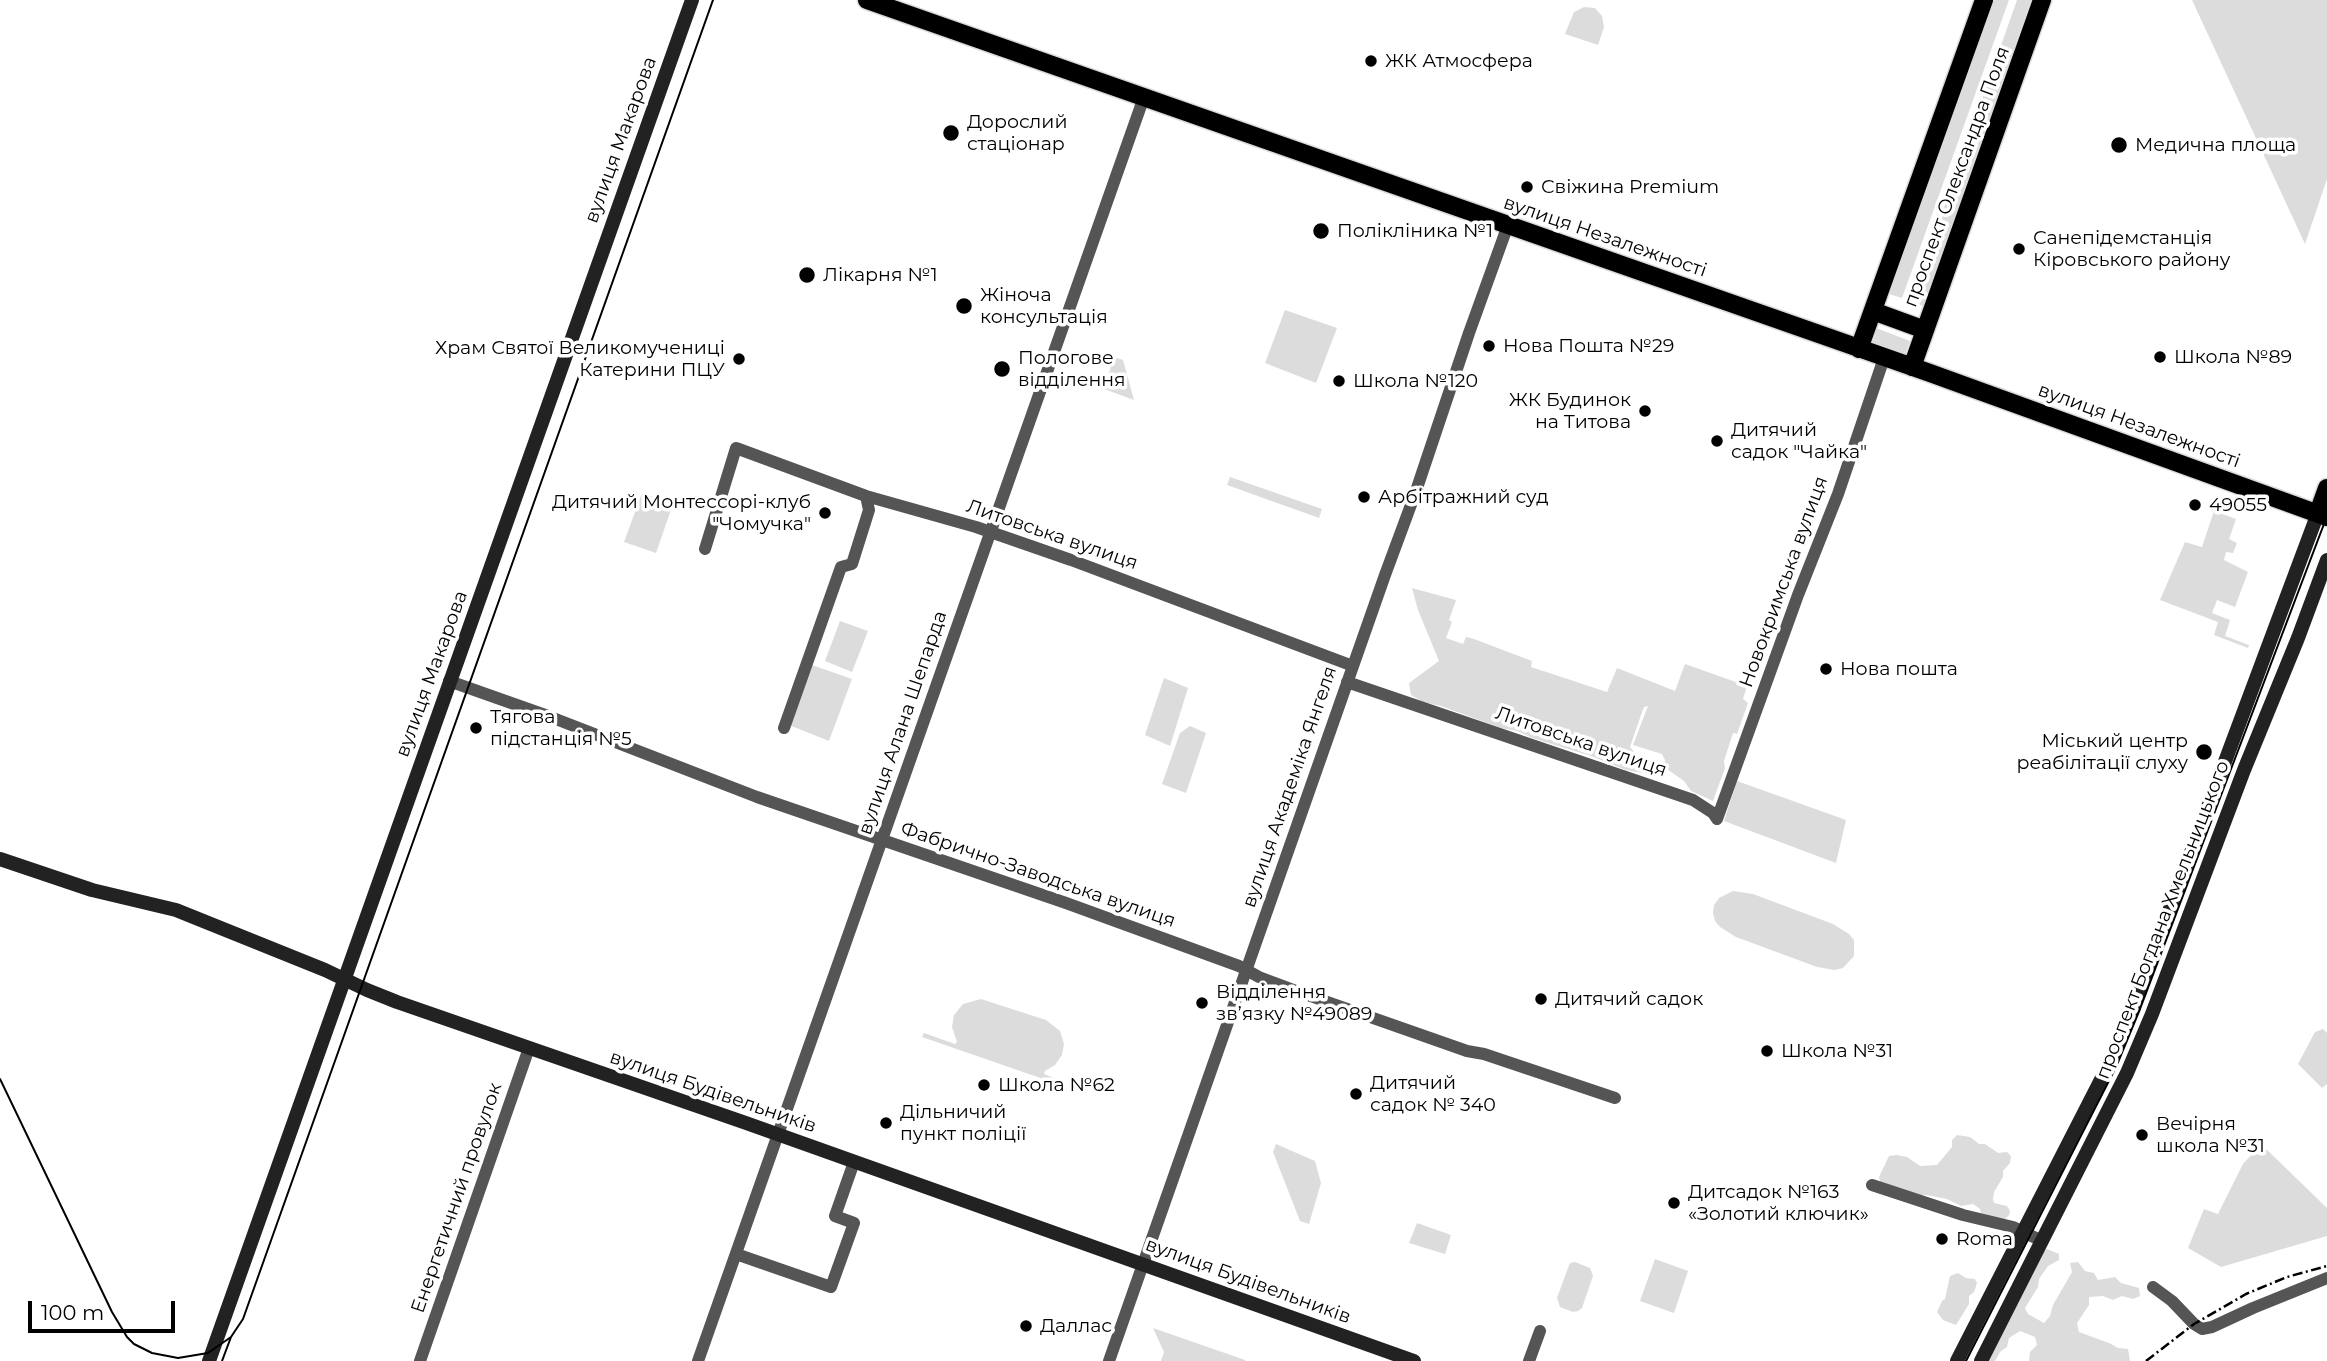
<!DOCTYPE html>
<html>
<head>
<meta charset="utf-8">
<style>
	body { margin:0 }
	#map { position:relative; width:2327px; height:1361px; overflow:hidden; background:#fff; font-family:Montserrat,sans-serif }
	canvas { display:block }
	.scale { position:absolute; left:28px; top:1301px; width:147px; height:32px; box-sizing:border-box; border:4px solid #000; border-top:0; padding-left:9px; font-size:21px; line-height:24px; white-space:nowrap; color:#000; -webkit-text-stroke:5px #fff; paint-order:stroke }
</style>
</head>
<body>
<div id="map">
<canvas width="2327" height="1361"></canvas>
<div class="scale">100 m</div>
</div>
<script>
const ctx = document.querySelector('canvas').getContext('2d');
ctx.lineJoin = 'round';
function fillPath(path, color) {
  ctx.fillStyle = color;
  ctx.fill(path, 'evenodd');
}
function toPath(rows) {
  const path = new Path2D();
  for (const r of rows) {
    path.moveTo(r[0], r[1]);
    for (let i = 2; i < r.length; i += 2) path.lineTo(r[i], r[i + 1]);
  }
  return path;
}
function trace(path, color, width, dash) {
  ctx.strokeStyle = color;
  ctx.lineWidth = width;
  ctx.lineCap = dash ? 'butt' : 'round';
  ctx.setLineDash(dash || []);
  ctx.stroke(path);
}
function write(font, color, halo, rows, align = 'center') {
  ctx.font = font + ' Montserrat,sans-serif';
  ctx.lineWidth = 7;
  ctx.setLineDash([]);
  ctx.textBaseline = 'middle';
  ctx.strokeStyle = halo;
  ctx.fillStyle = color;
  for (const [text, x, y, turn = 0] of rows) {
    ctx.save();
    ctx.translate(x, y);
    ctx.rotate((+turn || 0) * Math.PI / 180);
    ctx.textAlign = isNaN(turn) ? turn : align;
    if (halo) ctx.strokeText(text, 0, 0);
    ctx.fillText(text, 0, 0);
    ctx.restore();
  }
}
fillPath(toPath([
	[1994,0,2009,0,1902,298,1889,294],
	[2017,0,2031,0,1923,306,1911,302],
	[2192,0,2327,0,2327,179,2305,244],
	[1584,7,1595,8,1602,16,1604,27,1598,45,1565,34,1574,12],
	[1285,310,1337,328,1316,383,1265,363],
	[1876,328,1910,341,1905,354,1871,342],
	[1114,357,1123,360,1134,400,1104,389],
	[1230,477,1322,509,1319,518,1227,485],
	[642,493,673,504,656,553,624,542],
	[2214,511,2236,519,2229,539,2237,543,2233,553,2226,552,2224,560,2248,572,2235,607,2217,600,2212,613,2230,620,2225,636,2249,645,2248,648,2214,635,2218,622,2160,600,2185,542,2202,547],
	[1412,588,1456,600,1449,620,1452,622,1446,638,1463,644,1466,637,1474,639,1532,661,1531,667,1607,692,1617,668,1675,691,1685,664,1747,686,1743,699,1748,703,1737,734,1733,733,1724,761,1725,768,1713,801,1691,791,1684,781,1664,767,1665,760,1662,754,1633,745,1648,706,1644,707,1641,715,1630,747,1637,756,1664,777,1644,769,1643,773,1626,770,1591,756,1532,738,1518,731,1501,728,1441,706,1423,702,1411,695,1409,683,1439,661,1418,610],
	[840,621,868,631,852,672,825,661],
	[812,665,852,679,829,741,789,725],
	[1164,678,1188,688,1170,746,1145,735],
	[1190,726,1206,733,1186,793,1162,784,1180,733],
	[1737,781,1846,820,1836,863,1724,821],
	[1733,891,1753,894,1833,924,1849,934,1854,940,1854,956,1843,968,1835,970,1817,967,1736,937,1720,927,1715,921,1713,913,1714,905,1719,898],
	[981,999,1046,1020,1060,1031,1064,1044,1062,1055,1055,1065,1045,1071,1044,1074,1054,1078,1052,1082,922,1037,924,1033,955,1044,957,1042,952,1027,954,1015,963,1004],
	[2323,1029,2327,1033,2327,1084,2322,1088,2298,1064,2315,1032],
	[1957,1135,1970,1137,1979,1144,1985,1144,1998,1153,2007,1152,2011,1156,2010,1163,2003,1171,2003,1177,1994,1192,1993,1199,1994,1203,2007,1206,2010,1211,2009,1215,2005,1219,1991,1217,1981,1213,1980,1209,1973,1204,1961,1206,1947,1199,1926,1195,1914,1196,1881,1184,1879,1177,1889,1156,1897,1155,1907,1157,1920,1166,1937,1165,1952,1147,1952,1140],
	[1276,1144,1315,1161,1321,1183,1309,1224,1300,1221,1273,1152],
	[2261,1144,2327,1208,2327,1236,2221,1267,2188,1248,2204,1209,2218,1214,2243,1164],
	[1417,1223,1451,1235,1445,1254,1409,1243],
	[2047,1249,2059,1254,2059,1260,2048,1266,2039,1279,2038,1287,2025,1308,2028,1314,2044,1323,2050,1316,2053,1305,2072,1272,2070,1263,2078,1262,2085,1271,2094,1273,2098,1280,2115,1277,2121,1283,2139,1288,2140,1296,2133,1299,2122,1296,2113,1300,2103,1296,2089,1297,2089,1305,2077,1323,2079,1332,2109,1343,2118,1348,2128,1349,2130,1361,2029,1361,2030,1352,2037,1345,2035,1337,2020,1331,2009,1338,2007,1347,2000,1352,1995,1361,1986,1361,2042,1252],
	[1655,1259,1688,1271,1674,1313,1640,1301],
	[1575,1262,1590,1268,1593,1276,1582,1308,1578,1311,1573,1312,1560,1307,1557,1298,1568,1268,1570,1263],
	[1958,1273,1966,1278,1975,1279,1977,1283,1974,1292,1969,1296,1969,1304,1956,1325,1943,1320,1937,1312,1942,1301,1945,1299,1950,1276],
	[1153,1328,1245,1360,1245,1361,1161,1361,1164,1352]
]), '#dcdcdc');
const primary = toPath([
	[867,0,1930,373,2327,517],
	[1873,311,1925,330],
	[1859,349,1984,0],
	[1912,367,2042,0],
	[2318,513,2327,488]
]);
trace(primary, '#dbdbdb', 21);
trace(toPath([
	[705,549,736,448,866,496,976,527,1071,560,1353,666],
	[449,681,548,716,757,797,1066,903,1239,966,1259,977,1299,992,1467,1051,1484,1054,1615,1098],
	[1347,682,1693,800,1713,813,1717,819],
	[784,728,841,567,852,564,869,510,866,496],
	[1717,819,1798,595,1838,494,1884,358],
	[1872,1185,1963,1215,2013,1227,2042,1241],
	[736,1254,831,1287,854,1223,835,1216,854,1162],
	[2153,1287,2172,1301,2194,1324,2202,1329,2212,1327,2253,1308,2327,1278],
	[420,1361,529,1048],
	[698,1361,1144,97],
	[1109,1361,1385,575,1415,494,1469,333,1508,225],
	[1529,1361,1540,1331]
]), '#555', 12);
trace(toPath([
	[0,859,92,890,176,910,325,970,367,990,397,1002,746,1123,1414,1361],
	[209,1361,692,0],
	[1957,1361,2109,1064,2134,1005,2318,513],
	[1981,1361,2127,1073,2152,1014,2244,770,2298,638,2327,560]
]), '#222', 14);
trace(primary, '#000', 18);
trace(toPath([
	[0,1079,112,1312,127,1337,134,1344,152,1353,178,1358,208,1353,231,1337,243,1319,713,0],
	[222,1361,231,1337],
	[1966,1361,2116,1067,2140,1009,2327,516]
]), '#000', 2);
trace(toPath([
	[2146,1361,2194,1324,2246,1294,2287,1277,2327,1266]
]), '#000', 2.5, [10, 3.5, 2, 3.5]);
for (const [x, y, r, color] of [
	[1371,61,7,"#000"],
	[951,133,9,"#000"],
	[2119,145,9,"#000"],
	[1527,187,7,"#000"],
	[1321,231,9,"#000"],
	[2019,249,7,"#000"],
	[807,275,9,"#000"],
	[964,306,9,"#000"],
	[1489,346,7,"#000"],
	[2160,357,7,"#000"],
	[739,359,7,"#000"],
	[1002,369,9,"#000"],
	[1339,381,7,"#000"],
	[1645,411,7,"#000"],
	[1717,441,7,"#000"],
	[1364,497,7,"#000"],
	[2195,505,7,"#000"],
	[825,513,7,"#000"],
	[1826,669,7,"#000"],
	[476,728,7,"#000"],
	[2204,752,9,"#000"],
	[1541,999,7,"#000"],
	[1202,1003,7,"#000"],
	[1767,1051,7,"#000"],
	[984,1085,7,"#000"],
	[1356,1094,7,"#000"],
	[886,1123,7,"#000"],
	[2142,1135,7,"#000"],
	[1674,1203,7,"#000"],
	[1942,1239,7,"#000"],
	[1026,1326,7,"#000"]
]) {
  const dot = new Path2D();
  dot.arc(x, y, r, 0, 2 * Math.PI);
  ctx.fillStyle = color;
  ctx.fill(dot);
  trace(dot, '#fff', 2.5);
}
write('19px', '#000', '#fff', [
	["ЖК Атмосфера",1385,61],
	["Дорослий",967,122],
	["стаціонар",967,144],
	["Медична площа",2135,145],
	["Свіжина Premium",1541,187],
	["Полікліника №1",1337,231],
	["Санепідемстанція",2033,238],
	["Кіровського району",2033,260],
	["Лікарня №1",823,275],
	["Жіноча",980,295],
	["консультація",980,317],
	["Нова Пошта №29",1503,346],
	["Храм Святої Великомучениці",725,348,"right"],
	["Катерини ПЦУ",725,370,"right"],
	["Школа №89",2174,357],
	["Пологове",1018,358],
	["відділення",1018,380],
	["Школа №120",1353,381],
	["ЖК Будинок",1631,400,"right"],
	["на Титова",1631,422,"right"],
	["Дитячий",1731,430],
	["садок \"Чайка\"",1731,452],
	["Арбітражний суд",1378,497],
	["Дитячий Монтессорі-клуб",811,502,"right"],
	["\"Чомучка\"",811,524,"right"],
	["49055",2209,505],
	["Нова пошта",1840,669],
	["Тягова",490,717],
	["пiдстанцiя №5",490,739],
	["Міський центр",2188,741,"right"],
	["реабілітації слуху",2188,763,"right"],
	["Відділення",1216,992],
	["зв’язку №49089",1216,1014],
	["Дитячий садок",1555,999],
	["Школа №31",1781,1051],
	["Дитячий",1370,1083],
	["садок № 340",1370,1105],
	["Школа №62",998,1085],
	["Дільничий",900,1112],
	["пункт поліції",900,1134],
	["Вечірня",2156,1124],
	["школа №31",2156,1146],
	["Дитсадок №163",1688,1192],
	["«Золотий ключик»",1688,1214],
	["Roma",1956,1239],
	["Даллас",1040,1326]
], 'left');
write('19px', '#000', '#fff', [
	["вулиця Макарова",621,140,-70],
	["проспект Олександра Поля",1957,177,-70],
	["вулиця Незалежності",1605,237,19],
	["вулиця Незалежності",2139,426,20],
	["Литовська вулиця",1052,535,19],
	["Новокримська вулиця",1784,582,-70],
	["вулиця Макарова",432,674,-70],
	["вулиця Алана Шепарда",903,723,-71],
	["Литовська вулиця",1581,742,19],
	["вулиця Академіка Янгеля",1290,787,-71],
	["Фабрично-Заводська вулиця",1038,875,19],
	["проспект Богдана Хмельницького",2163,920,-69],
	["вулиця Будівельників",713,1092,19],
	["Енергетичний провулок",457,1198,-71],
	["вулиця Будівельників",1248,1281,20]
]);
</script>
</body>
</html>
